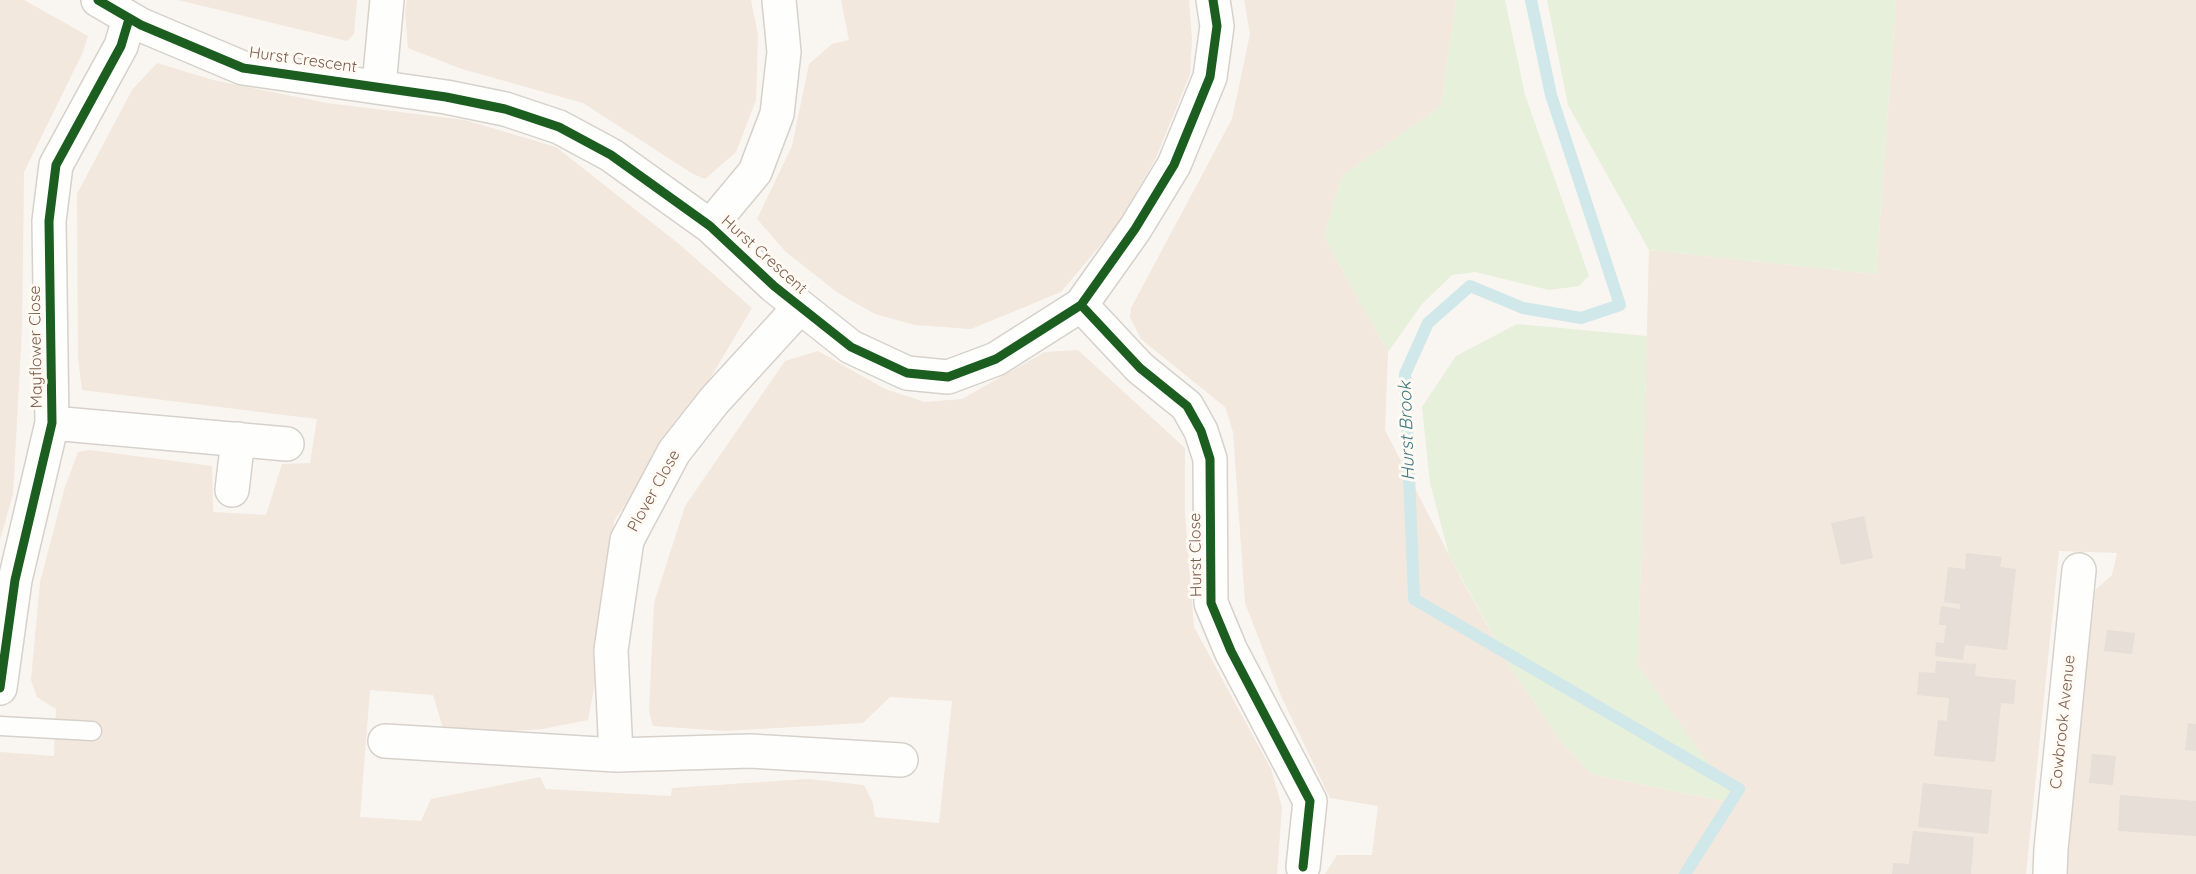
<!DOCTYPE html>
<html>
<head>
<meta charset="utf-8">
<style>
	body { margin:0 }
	canvas { display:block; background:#f9f5f0 }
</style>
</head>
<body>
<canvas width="2196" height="874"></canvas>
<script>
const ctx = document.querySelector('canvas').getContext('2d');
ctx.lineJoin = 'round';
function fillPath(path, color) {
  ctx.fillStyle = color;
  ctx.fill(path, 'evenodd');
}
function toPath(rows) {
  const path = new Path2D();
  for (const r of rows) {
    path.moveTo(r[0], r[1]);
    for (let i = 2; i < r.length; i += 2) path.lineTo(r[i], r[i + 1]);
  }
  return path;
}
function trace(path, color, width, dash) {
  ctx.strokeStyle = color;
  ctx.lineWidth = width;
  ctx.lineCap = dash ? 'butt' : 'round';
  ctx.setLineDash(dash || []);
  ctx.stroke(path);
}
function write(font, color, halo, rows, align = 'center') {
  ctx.font = font + ' Quicksand,sans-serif';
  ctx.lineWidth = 6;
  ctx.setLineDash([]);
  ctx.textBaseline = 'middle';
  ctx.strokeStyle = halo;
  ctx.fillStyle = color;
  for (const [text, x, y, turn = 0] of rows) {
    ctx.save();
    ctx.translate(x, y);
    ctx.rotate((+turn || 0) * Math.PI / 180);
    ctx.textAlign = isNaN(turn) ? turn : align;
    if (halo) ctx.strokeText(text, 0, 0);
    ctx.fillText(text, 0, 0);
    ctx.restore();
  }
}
fillPath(toPath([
	[0,0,24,0,88,36,83,52,24,172,22,329,13,494,0,540],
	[178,0,357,0,354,34,347,41],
	[407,0,751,0,758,35,756,100,736,152,705,179,693,174,583,103,462,69,408,48,405,12],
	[841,0,1189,0,1192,40,1190,74,1155,160,1118,224,1061,292,971,329,915,325,875,314,838,293,786,252,757,219,792,146,809,64,832,44,849,40],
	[1244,0,1456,0,1441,106,1342,176,1324,237,1388,352,1385,430,1462,580,1514,673,1561,741,1591,774,1737,804,1638,666,1649,250,1876,274,1896,0,2196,0,2196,874,2066,874,2093,592,2112,575,2117,553,2059,551,2026,874,1325,874,1337,855,1372,855,1378,806,1330,798,1281,696,1245,603,1233,432,1225,407,1141,339,1130,317,1131,308,1232,119,1250,34],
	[157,63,213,80,327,103,465,120,556,147,679,244,752,308,696,402,614,521,604,636,588,720,542,729,445,735,433,695,370,690,360,817,421,821,431,799,540,777,546,789,671,796,672,788,807,779,864,785,873,803,875,817,939,823,952,701,890,697,863,723,725,731,653,726,649,712,654,603,685,506,785,361,818,351,885,389,925,402,962,399,1045,352,1078,350,1185,448,1185,514,1194,627,1271,769,1282,807,1277,874,0,874,0,752,54,756,56,709,37,697,31,680,40,582,65,487,78,452,90,450,212,466,213,512,266,515,282,464,310,463,317,419,82,390,78,358,77,194,132,90]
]), '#f2e8de');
fillPath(toPath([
	[1456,0,1505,0,1525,95,1589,276,1579,286,1549,290,1475,272,1452,275,1422,304,1388,352,1324,237,1342,176,1441,106],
	[1547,0,1896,0,1876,274,1649,250,1568,105],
	[1517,324,1647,336,1638,666,1738,804,1591,774,1561,741,1514,673,1449,555,1430,483,1422,407,1456,356]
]), '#e7f0db');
trace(toPath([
	[1531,0,1551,95,1620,305,1581,318,1523,308,1470,286,1428,323,1405,374,1414,599,1739,789,1685,874]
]), '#d0e8ea', 12);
fillPath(toPath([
	[1864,516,1873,558,1841,565,1831,523],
	[1966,553,2002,557,2000,567,2016,569,2007,650,1965,645,1963,660,1935,656,1936,642,1944,643,1946,625,1939,625,1941,606,1960,609,1960,604,1944,602,1948,567,1965,569],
	[2107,630,2135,633,2132,654,2104,651],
	[1936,661,1976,664,1975,676,2016,680,2014,704,2001,703,1995,762,1934,756,1938,720,1947,721,1949,698,1917,695,1919,672,1935,673],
	[2188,723,2196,724,2196,751,2185,750],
	[2092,754,2116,756,2113,785,2089,783],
	[1923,783,1992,790,1988,834,1918,827],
	[2120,795,2196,801,2196,836,2118,831],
	[1913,831,1974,837,1971,874,1892,874,1893,863,1909,864]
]), '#e6ded7');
const service = toPath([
	[0,726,92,731]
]);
const minor = toPath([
	[98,0,141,25,243,68,446,97,505,109,559,127,611,155,710,226,774,286,851,347,907,373,948,377,996,359,1081,305,1135,229,1174,165,1210,77,1217,26,1213,0],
	[379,86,387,0],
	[710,226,755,172,777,114,784,52,779,0],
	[1081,305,1140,368,1187,406,1201,431,1210,459,1211,603,1231,651,1310,801,1303,867],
	[52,423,287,444],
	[232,490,238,439],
	[0,688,15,580,52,423,49,221,56,165,121,46,129,19],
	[385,741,616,755,750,751,901,760],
	[616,755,611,650,627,540,674,452,714,401,800,307],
	[2050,874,2051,849,2079,570]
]);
trace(service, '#d7d1cb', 21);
trace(minor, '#d7d1cb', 36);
trace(service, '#fefefd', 18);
trace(minor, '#fefefd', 33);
trace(toPath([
	[98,0,141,25,243,68,446,97,505,109,559,127,611,155,710,226,774,286,851,347,907,373,948,377,996,359,1081,305,1135,229,1174,165,1210,77,1217,26,1213,0],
	[1081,305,1140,368,1187,406,1201,431,1210,459,1211,603,1231,651,1310,801,1303,867],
	[0,688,15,580,52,423,49,221,56,165,121,46,129,19]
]), '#1b5e20', 9);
write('16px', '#7a5c4d', '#fffaf3', [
	["Hurst Crescent",303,60,8],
	["Hurst Crescent",764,255,42],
	["Mayflower Close",36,347,-91],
	["Plover Close",654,491,-61],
	["Hurst Close",1196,555,-91],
	["Cowbrook Avenue",2063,722,-84]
]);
write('italic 18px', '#437c86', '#fffaf3', [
	["Hurst Brook",1407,431,-92]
]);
</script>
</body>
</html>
